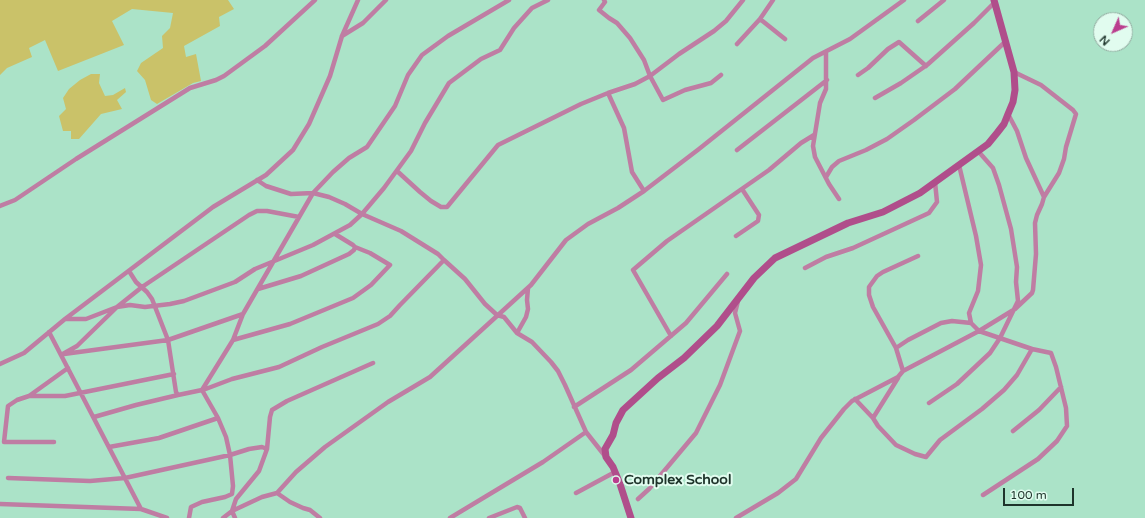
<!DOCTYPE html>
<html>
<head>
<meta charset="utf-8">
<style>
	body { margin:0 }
	#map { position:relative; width:1145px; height:518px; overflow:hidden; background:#abe3c8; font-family:"Varela Round",sans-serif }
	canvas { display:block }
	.north { position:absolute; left:1093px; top:12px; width:40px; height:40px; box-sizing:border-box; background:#e1fcef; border:1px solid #93aca1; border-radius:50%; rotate:225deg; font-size:11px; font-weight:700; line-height:16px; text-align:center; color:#1e342b }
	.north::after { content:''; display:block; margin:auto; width:14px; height:18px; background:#ba3e8e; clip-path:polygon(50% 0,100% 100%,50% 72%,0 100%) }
	.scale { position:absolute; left:1003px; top:488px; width:71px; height:18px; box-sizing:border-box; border:2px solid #1e342b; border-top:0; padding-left:5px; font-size:12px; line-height:14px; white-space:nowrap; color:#1e342b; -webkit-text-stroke:3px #e1fcef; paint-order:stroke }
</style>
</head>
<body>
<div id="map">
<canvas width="1145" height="518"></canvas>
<div class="north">N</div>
<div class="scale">100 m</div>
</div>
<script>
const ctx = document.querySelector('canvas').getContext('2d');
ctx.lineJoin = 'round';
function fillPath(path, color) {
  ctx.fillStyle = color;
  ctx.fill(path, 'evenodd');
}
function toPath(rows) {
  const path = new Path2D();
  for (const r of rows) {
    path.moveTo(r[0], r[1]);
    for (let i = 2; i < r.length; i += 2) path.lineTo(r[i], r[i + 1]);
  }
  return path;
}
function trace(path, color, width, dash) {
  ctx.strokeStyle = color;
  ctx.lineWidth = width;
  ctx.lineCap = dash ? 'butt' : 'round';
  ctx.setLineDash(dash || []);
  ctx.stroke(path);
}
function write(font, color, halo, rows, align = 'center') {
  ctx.font = font + ' "Varela Round",sans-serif';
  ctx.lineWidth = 4;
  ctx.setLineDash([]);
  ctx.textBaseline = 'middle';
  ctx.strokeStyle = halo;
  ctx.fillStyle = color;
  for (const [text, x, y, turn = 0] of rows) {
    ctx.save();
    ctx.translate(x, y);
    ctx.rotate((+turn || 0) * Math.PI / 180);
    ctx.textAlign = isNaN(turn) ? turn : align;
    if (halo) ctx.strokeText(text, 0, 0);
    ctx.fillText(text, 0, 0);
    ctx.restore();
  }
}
fillPath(toPath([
	[0,0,228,0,234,9,219,17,220,26,184,46,186,57,196,54,201,81,193,83,157,104,151,100,145,80,137,71,141,63,163,48,162,36,170,28,173,13,132,9,112,21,124,45,58,71,45,40,29,48,32,57,7,68,0,75],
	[91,74,100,74,99,83,105,96,113,95,125,88,126,92,117,100,122,109,101,114,79,139,71,139,71,131,63,131,59,116,66,109,63,98,69,89,80,80]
]), '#cac269');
trace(toPath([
	[604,0,605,2,599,10,609,18,617,23,630,38,644,60,650,76,663,100,685,90,711,83,721,75],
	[773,0,760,19,785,39],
	[918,21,944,0],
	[342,36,363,23,386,0],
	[737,44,760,19],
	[826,52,826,89,820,103,813,146,815,157,829,184,839,199],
	[858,75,868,68,888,49,899,42,926,66],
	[875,98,901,83,927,65,974,23,995,2],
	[1008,114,1017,131,1026,158,1044,197],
	[737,150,827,80],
	[397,171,420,192,431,201,441,207,447,207,498,145,581,104,608,93],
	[826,177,832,167,839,161,866,150,887,139,914,120,955,89,1006,41],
	[257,180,266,186,291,194,313,193,333,172,349,158,367,147,395,106,408,75,422,55,448,36,509,0],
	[644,191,632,172,624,128,608,93,635,84,650,76,679,54,714,31,726,21,743,0],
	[0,206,15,200,76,159,190,88,216,80,224,76,265,46,315,0],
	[736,236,758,221,759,215,742,189],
	[805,268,826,257,853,248,929,213,937,202,935,182],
	[129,271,136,282,147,292,152,299,168,340,176,392,178,395,202,390,218,418,226,437,230,455,233,486,232,494,225,497,202,502,191,507,189,518],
	[258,289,301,276,349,254,354,250,355,247,353,245,335,234],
	[65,319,86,319,117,307,130,305,145,307,170,304,184,301,235,282,255,269,313,245,350,225,362,214,384,188,411,151,425,123,449,83,481,59,500,50,514,28,532,8,548,0],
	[49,332,141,509],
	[517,333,526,317,528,309,527,300,528,288],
	[671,336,633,270,667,241,769,170,801,143,814,135],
	[233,340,290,324,353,298,371,285,390,265,370,253,355,247],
	[896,348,908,340,941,323,952,321,971,323],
	[64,354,168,340,243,314],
	[61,355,77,346,117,307,142,287,249,215,257,211,267,211,299,217],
	[0,364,24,353,65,319,213,207,266,175,293,150,309,124,330,76,342,36,358,0],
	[903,371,896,348,873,307,869,295,869,287,877,276,883,272,918,256],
	[898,378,873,418,878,426,896,445,915,454,926,457,940,440,982,409,1004,390,1017,375,1032,349,979,331,971,323,969,313,978,291,981,265,976,236,959,165],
	[202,390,233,340,243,314,313,193,329,197,345,204,362,214,401,231,438,254,444,260,465,279,485,304,497,315,504,317,517,333,532,342,551,362,558,371,565,385,586,432,605,456],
	[203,390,232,379,279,367,322,347,378,324,390,316,400,305,444,260],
	[29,396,65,396,174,374],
	[855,399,873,418],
	[929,403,957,384,990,353,1000,338,1018,301,1016,282,1017,267,1011,229,999,185,993,168,978,151],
	[574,407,631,370,686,323,727,274],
	[94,417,136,405,178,395],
	[1013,431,1039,410,1061,387],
	[54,442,4,442,8,406,17,400,29,396,68,368],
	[109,447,159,438,218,418],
	[8,478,90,481,125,478,230,455,249,449,262,447,267,449],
	[277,493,290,502,303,508,310,510,320,518],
	[576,493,615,472],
	[983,495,1038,459,1057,441,1067,426,1066,408,1056,367,1051,353,1032,349],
	[638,499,649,489,696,433,720,385,740,331,735,313,738,301],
	[0,504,141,509,167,518],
	[223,518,232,511,262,497,277,493,296,472,325,447,388,402,430,377,531,285,566,240,588,224,618,208,644,191,699,149,813,58,850,39,904,0],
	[235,518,232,511,236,499,259,471,267,449,270,417,272,410,287,401,373,363],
	[450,518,543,462,586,432],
	[489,518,517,507,520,508,525,518],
	[736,518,778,493,796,479,821,438,844,409,852,401,898,377,903,371,979,331,1015,309,1032,293,1033,290,1036,254,1035,223,1037,215,1042,204,1044,197,1059,173,1064,159,1066,147,1076,114,1073,110,1041,85,1014,72]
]), '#bf7da3', 4.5);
trace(toPath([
	[631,518,620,484,613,467,606,457,605,449,613,435,616,423,623,410,658,378,684,358,717,326,754,278,775,258,848,223,883,212,920,193,988,144,997,133,1004,124,1008,114,1013,102,1015,90,1014,72,994,0]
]), '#b04e8b', 7);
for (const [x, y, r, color] of [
	[616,480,4,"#ba3e8e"]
]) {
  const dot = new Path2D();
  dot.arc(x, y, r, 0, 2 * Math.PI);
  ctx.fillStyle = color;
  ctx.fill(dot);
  trace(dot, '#e1fcef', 1.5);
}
write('bold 14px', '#1e342b', '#e1fcef', [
	["Complex School",624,480]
], 'left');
</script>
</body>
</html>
